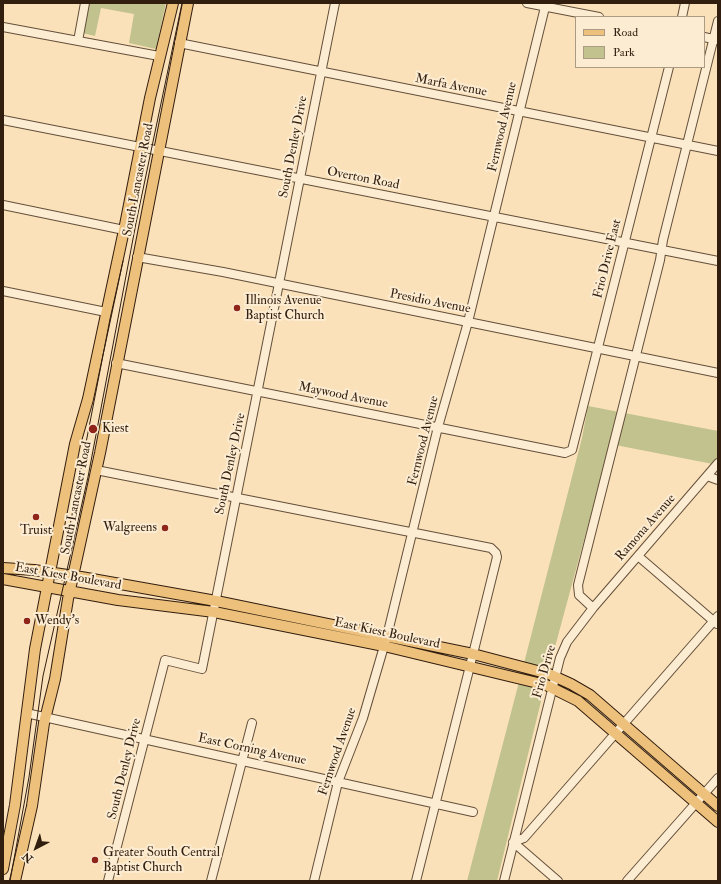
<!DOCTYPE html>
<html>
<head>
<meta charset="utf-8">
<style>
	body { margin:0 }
	#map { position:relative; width:721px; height:884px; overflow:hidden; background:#fae1b9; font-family:"IM FELL Double Pica",serif }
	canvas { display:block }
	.frame { position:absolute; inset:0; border:4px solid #321e0f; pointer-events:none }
	.legend { position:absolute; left:575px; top:16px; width:130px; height:52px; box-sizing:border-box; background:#fcecd2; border:1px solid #ab9a84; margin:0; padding:5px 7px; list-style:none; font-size:12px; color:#321e0f }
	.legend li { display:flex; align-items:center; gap:8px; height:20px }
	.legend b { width:20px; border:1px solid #ab9a84 }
	.north { position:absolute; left:16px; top:828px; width:40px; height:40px; -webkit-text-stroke:3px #fcecd2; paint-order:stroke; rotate:221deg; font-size:11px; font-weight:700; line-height:16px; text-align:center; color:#321e0f }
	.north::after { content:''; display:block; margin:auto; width:14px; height:18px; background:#321e0f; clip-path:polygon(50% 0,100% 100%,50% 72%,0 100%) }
</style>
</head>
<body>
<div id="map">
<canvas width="721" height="884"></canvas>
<div class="frame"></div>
<ul class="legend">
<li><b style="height:5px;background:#edc07c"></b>Road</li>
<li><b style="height:11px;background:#c1c28d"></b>Park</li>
</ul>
<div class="north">N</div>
</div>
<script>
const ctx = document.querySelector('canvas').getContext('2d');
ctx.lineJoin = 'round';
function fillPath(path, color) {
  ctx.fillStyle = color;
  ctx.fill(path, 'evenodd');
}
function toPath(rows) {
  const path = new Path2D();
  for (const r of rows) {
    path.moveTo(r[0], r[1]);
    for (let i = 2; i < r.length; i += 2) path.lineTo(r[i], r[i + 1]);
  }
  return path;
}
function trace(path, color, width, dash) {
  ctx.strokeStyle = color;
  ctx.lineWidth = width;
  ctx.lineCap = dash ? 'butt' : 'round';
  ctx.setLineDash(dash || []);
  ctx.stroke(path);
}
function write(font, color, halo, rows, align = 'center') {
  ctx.font = font + ' "IM FELL Double Pica",serif';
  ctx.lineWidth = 4;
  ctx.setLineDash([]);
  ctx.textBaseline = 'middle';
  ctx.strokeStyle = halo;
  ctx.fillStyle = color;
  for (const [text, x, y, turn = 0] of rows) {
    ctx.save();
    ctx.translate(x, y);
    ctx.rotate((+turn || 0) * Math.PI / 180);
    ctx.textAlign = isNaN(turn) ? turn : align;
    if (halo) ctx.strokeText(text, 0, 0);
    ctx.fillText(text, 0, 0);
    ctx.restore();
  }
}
fillPath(toPath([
	[89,3,166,3,156,49,129,43,134,14,101,8,95,36,82,33],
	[588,406,718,431,718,465,610,444,549,669,524,663,582,438],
	[519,682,544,689,497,881,467,881]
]), '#c1c28d');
const minor = toPath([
	[527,3,599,17],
	[682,17,685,3],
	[3,27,159,56],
	[704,37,718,40],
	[78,41,85,3],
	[179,43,718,151],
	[3,120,718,261],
	[3,205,124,230],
	[137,257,223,272,718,373],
	[3,291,106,312],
	[116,363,565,453,572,450,669,67],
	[96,470,491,548,496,553,497,557,473,654,416,881],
	[707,476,718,480],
	[638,556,717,624],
	[593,608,579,595,578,585,660,260,663,240,718,21],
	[26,713,473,812],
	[108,881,165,660,202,669,335,3],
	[211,881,252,723],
	[314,881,338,782,363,718,387,636,438,427,468,322,546,3],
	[504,881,560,658,567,642,593,608,718,463],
	[558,881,513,842,524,838,718,616],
	[627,881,718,778]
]);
const major = toPath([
	[3,568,34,570,81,577,216,601,473,654,549,674,571,684,590,695,718,806],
	[3,579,118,600,214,612,384,646,546,685,578,701,718,822],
	[3,869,15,805,35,649,75,444,88,399,124,230,150,98,173,3],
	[15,881,32,806,44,723,55,679,68,599,100,453,188,3]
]);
trace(minor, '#644f3a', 10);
trace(major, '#321e0f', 12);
trace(minor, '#fcecd2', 8);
trace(major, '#edc07c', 10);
trace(toPath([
	[66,546,110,319,123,261],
	[10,881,29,777,43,676,88,477,136,223,182,3]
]), '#321e0f', 1);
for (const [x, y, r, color] of [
	[237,308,4,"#8f2418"],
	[93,429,5,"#8f2418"],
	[36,517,4,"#8f2418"],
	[165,528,4,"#8f2418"],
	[27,621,4,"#8f2418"],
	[95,860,4,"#8f2418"]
]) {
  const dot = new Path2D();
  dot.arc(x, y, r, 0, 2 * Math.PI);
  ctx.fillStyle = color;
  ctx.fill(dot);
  trace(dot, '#fcecd2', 1.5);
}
write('13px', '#321e0f', '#fcecd2', [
	["Marfa Avenue",451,86,11],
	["Fernwood Avenue",503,127,-77],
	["South Denley Drive",294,147,-79],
	["Overton Road",363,179,11],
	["South Lancaster Road",139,180,-79],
	["Frio Drive East",608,259,-76],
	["Presidio Avenue",430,302,11],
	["Maywood Avenue",343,396,11],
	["Fernwood Avenue",424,441,-76],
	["South Denley Drive",231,464,-78],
	["South Lancaster Road",77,498,-79],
	["Ramona Avenue",646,528,-49],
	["East Kiest Boulevard",68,577,10],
	["East Kiest Boulevard",387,634,12],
	["Frio Drive",545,672,-74],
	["East Corning Avenue",252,750,12],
	["Fernwood Avenue",338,752,-71],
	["South Denley Drive",125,769,-76]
]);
write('13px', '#321e0f', '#fcecd2', [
	["Illinois Avenue",245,301],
	["Baptist Church",245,316],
	["Kiest",102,429],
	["Walgreens",157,528,"right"],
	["Truist",36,531,"center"],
	["Wendy's",35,621],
	["Greater South Central",103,853],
	["Baptist Church",103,868]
], 'left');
</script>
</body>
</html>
